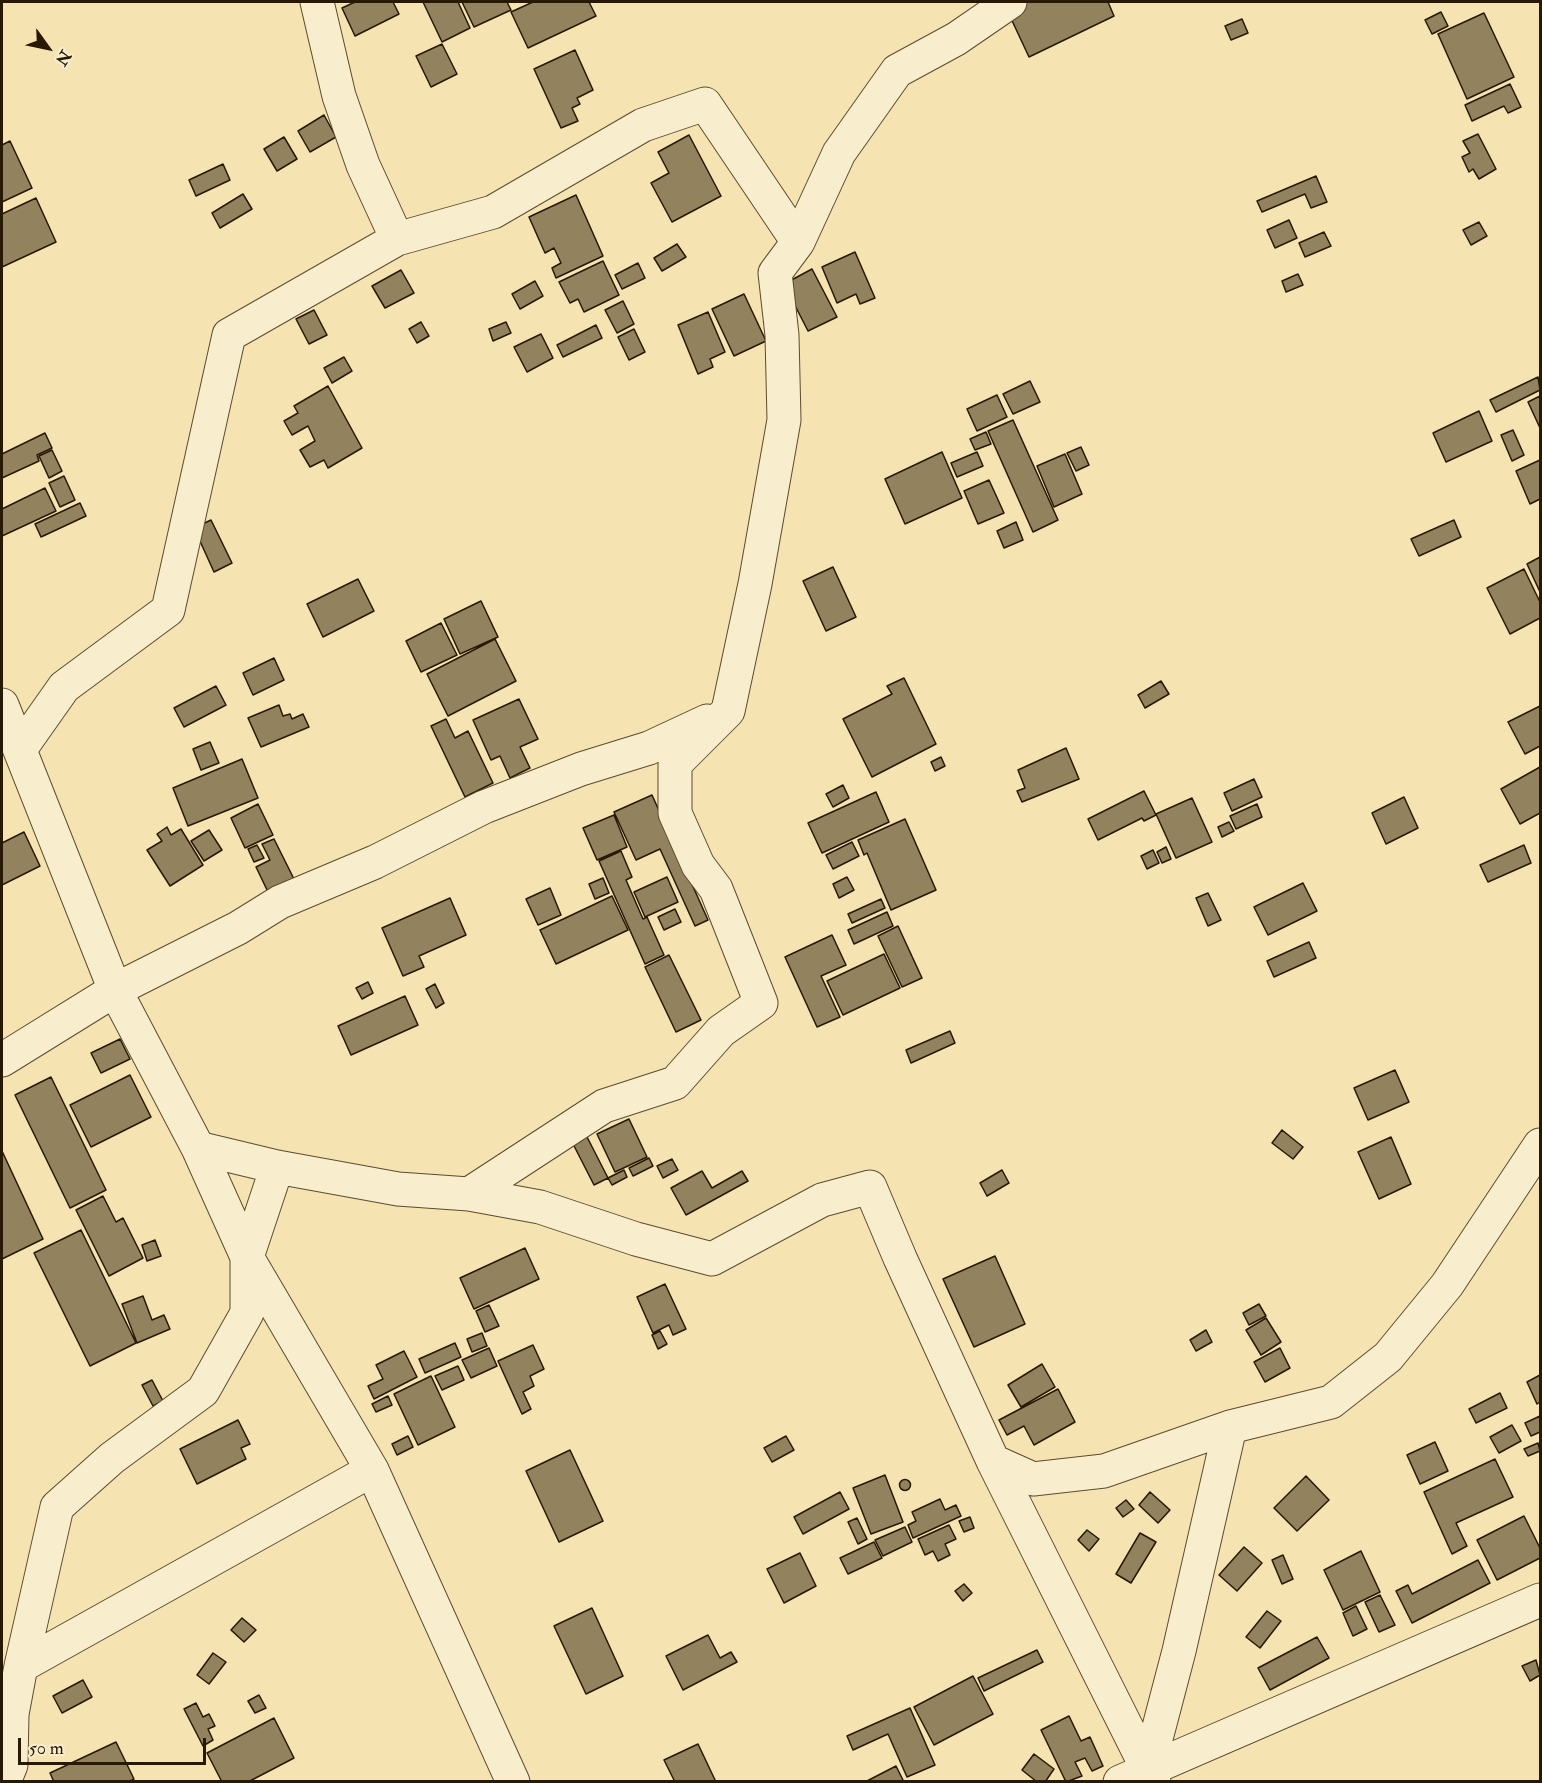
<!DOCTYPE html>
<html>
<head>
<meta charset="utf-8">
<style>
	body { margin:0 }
	#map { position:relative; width:1542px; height:1783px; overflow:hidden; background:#f5e3b2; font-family:"IM FELL Double Pica",serif }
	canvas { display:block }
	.frame { position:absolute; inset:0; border:3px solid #281904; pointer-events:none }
	.north { position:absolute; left:18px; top:18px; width:60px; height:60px; -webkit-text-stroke:4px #f8edcd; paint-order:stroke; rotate:123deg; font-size:16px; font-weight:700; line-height:24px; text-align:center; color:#281904 }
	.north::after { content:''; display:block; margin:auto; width:21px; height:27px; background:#281904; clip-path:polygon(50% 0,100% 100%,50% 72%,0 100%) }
	.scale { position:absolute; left:18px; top:1738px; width:188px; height:27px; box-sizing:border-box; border:3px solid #281904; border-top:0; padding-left:8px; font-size:18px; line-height:21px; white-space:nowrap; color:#281904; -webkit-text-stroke:4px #f8edcd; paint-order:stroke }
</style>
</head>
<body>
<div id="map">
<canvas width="1542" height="1783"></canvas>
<div class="frame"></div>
<div class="north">N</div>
<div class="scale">50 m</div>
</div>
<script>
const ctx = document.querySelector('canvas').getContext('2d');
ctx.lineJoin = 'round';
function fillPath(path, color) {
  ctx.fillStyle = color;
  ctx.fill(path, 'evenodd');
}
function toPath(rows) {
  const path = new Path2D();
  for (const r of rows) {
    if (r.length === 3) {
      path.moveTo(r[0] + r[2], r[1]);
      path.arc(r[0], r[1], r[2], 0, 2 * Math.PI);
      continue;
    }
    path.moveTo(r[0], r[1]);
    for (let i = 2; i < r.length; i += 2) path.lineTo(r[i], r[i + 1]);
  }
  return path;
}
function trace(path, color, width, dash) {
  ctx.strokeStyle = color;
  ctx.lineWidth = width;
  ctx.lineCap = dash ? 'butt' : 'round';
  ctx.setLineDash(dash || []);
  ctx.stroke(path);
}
const building = toPath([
	[355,2,393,2,399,14,355,36,342,8,355,2],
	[423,2,458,2,470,28,442,42,423,2],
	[462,2,507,2,511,10,474,27,462,2],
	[533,2,589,2,596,16,528,48,511,12,533,2],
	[1024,2,1108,2,1114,16,1029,57,1007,10,1024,2],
	[1441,12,1448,26,1432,34,1425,20,1441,12],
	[1484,13,1514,77,1467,99,1438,34,1484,13],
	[1242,19,1248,33,1231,40,1225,26,1242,19],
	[442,44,457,74,431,87,416,56,442,44],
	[575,50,593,90,577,98,580,104,572,108,578,121,561,128,534,69,575,50],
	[1510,84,1521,107,1508,113,1504,106,1472,121,1465,105,1510,84],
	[324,115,336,137,310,152,298,131,324,115],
	[1478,134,1496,169,1479,179,1473,169,1469,172,1462,157,1470,153,1463,141,1478,134],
	[689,135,721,196,672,222,651,183,669,173,658,152,689,135],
	[284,137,297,159,277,171,264,149,284,137],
	[10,141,32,188,2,202,2,145,10,141],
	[223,164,230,180,196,196,189,180,223,164],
	[1316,176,1327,202,1311,208,1305,194,1262,212,1257,201,1316,176],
	[243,194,252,209,220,228,212,213,243,194],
	[576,195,603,256,556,278,552,268,561,263,554,248,545,253,529,217,576,195],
	[36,198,56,242,2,267,2,214,36,198],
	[1289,220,1297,238,1275,248,1267,230,1289,220],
	[1479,222,1487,236,1471,245,1463,230,1479,222],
	[1324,232,1331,246,1305,257,1299,243,1324,232],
	[677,244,686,257,662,271,654,258,677,244],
	[855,252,875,298,860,304,856,294,837,303,822,267,855,252],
	[603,261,619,295,584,312,578,299,570,303,559,282,603,261],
	[638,263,645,278,622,289,615,275,638,263],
	[812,269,837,317,808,331,784,284,812,269],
	[401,270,414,293,385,308,372,286,401,270],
	[1298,274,1303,285,1286,292,1282,281,1298,274],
	[535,281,543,296,520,309,512,294,535,281],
	[744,294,766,341,734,356,712,309,744,294],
	[623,301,634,324,617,333,605,310,623,301],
	[314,310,327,335,309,344,296,319,314,310],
	[708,312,725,352,710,359,713,367,698,374,678,325,708,312],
	[421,322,429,336,417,343,409,329,421,322],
	[506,322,511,333,493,341,489,329,506,322],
	[596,325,602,338,563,357,557,345,596,325],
	[634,329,645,352,629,360,618,337,634,329],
	[541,334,553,358,527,372,514,347,541,334],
	[344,357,352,371,332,383,324,368,344,357],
	[1538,377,1540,390,1496,412,1490,400,1538,377],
	[1030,381,1040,402,1013,414,1003,394,1030,381],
	[328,386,362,448,328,468,324,460,310,467,300,450,315,441,308,426,292,435,284,421,298,413,294,406,328,386],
	[997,395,1007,417,977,431,967,409,997,395],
	[1540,396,1540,428,1528,402,1540,396],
	[1479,411,1492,441,1446,462,1433,433,1479,411],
	[1013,420,1058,520,1033,532,988,431,1013,420],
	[1513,430,1524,455,1512,461,1501,435,1513,430],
	[986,432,991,444,975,450,970,439,986,432],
	[45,433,52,448,37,455,39,461,2,478,2,454,45,433],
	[1081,447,1089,465,1076,471,1067,453,1081,447],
	[52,450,62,471,49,478,39,456,52,450],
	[942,452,962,498,905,524,885,479,942,452],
	[977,452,983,466,957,477,951,463,977,452],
	[1065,454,1082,494,1054,507,1037,466,1065,454],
	[1540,460,1540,499,1530,504,1516,471,1540,460],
	[64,476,75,500,60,507,49,483,64,476],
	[989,480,1004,513,978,524,964,491,989,480],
	[45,488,56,511,2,536,2,509,45,488],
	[80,503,86,516,41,537,35,524,80,503],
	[211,520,232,563,214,572,194,528,211,520],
	[1454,520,1461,537,1419,556,1411,539,1454,520],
	[1016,522,1023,540,1004,548,997,531,1016,522],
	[1540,557,1540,592,1527,564,1540,557],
	[833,567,856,617,826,631,803,581,833,567],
	[1524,569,1540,602,1540,618,1510,634,1487,588,1524,569],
	[358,579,374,611,323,637,307,604,358,579],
	[481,601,498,637,460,654,444,619,481,601],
	[441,623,457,655,421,672,406,641,441,623],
	[495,639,516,681,448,716,427,674,495,639],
	[274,658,284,680,253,695,243,673,274,658],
	[904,678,936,744,872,777,843,719,892,694,887,686,904,678],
	[1161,681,1169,694,1145,708,1138,695,1161,681],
	[216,686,226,705,184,727,174,708,216,686],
	[519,699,538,739,520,747,530,768,510,778,500,756,491,760,473,720,519,699],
	[279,705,283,716,290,714,292,719,303,714,309,727,261,747,248,718,279,705],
	[1540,706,1540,746,1525,754,1508,722,1540,706],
	[446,719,455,738,468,731,493,783,465,797,431,726,446,719],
	[210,742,219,763,201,770,193,749,210,742],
	[1066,748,1079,779,1022,802,1017,791,1025,788,1018,770,1066,748],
	[941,757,945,766,935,771,931,762,941,757],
	[242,759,258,798,188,826,173,788,242,759],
	[1540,767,1540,813,1520,824,1501,789,1540,767],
	[1254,779,1262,797,1232,811,1224,793,1254,779],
	[843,785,849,798,833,807,826,794,843,785],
	[1144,791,1156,815,1144,821,1142,818,1098,840,1088,819,1144,791],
	[876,792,889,822,822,853,808,823,876,792],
	[652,795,708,920,695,926,660,849,636,860,614,812,652,795],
	[1404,797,1418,828,1386,844,1372,813,1404,797],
	[1192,798,1212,842,1176,858,1156,814,1192,798],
	[258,804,273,835,245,848,231,818,258,804],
	[1257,804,1262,817,1236,829,1230,816,1257,804],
	[614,815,627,847,597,860,583,828,614,815],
	[905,819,936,890,891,910,867,853,864,855,858,840,905,819],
	[1229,822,1234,831,1222,837,1218,827,1229,822],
	[167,827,171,835,181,829,203,865,170,886,147,850,162,841,157,834,167,827],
	[209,830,222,850,204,861,191,841,209,830],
	[24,832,40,866,2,885,2,843,24,832],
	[274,839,294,879,268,892,256,867,270,860,262,844,274,839],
	[852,842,859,856,833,869,826,855,852,842],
	[257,845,264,858,254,862,248,849,257,845],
	[1524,845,1531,863,1488,882,1480,865,1524,845],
	[1166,847,1171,859,1162,863,1157,852,1166,847],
	[1153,850,1159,863,1147,869,1141,856,1153,850],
	[621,851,632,877,626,880,643,919,647,917,664,955,645,964,599,861,621,851],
	[667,877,678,902,645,917,634,892,667,877],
	[847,877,854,890,839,898,833,884,847,877],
	[603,878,609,893,595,899,589,884,603,878],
	[1303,883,1317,911,1268,935,1254,907,1303,883],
	[550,888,561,915,538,925,526,899,550,888],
	[1208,893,1221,920,1208,926,1196,898,1208,893],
	[612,896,628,930,556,964,540,930,612,896],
	[450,898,466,935,419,956,424,967,403,976,382,928,450,898],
	[881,899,885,908,852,923,848,914,881,899],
	[675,909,681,922,664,930,658,917,675,909],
	[887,912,893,926,854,944,848,930,887,912],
	[898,926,922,978,902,987,878,936,898,926],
	[832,935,846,965,821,976,840,1017,817,1027,785,957,832,935],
	[1309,942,1316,958,1274,977,1267,961,1309,942],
	[884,954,900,988,843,1015,827,981,884,954],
	[669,955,701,1020,676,1032,645,967,669,955],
	[368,982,373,993,362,999,356,988,368,982],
	[435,984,444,1003,436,1008,426,989,435,984],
	[405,996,418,1025,351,1055,338,1026,405,996],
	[950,1031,955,1043,911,1063,906,1050,950,1031],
	[120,1039,130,1059,101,1073,91,1053,120,1039],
	[1395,1070,1409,1102,1368,1120,1354,1088,1395,1070],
	[130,1075,151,1117,91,1147,70,1105,130,1075],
	[51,1077,106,1190,70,1208,15,1095,51,1077],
	[629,1119,647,1157,615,1172,597,1134,629,1119],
	[1282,1130,1303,1147,1293,1159,1272,1143,1282,1130],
	[585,1133,608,1178,594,1185,571,1140,585,1133],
	[1391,1137,1411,1184,1379,1199,1358,1152,1391,1137],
	[2,1151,43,1239,2,1259,2,1151],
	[649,1158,653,1166,633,1176,629,1168,649,1158],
	[672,1159,678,1170,663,1178,657,1166,672,1159],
	[624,1170,627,1177,612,1185,608,1178,624,1170],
	[1002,1170,1009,1183,987,1196,980,1183,1002,1170],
	[702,1171,712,1188,742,1171,748,1181,686,1215,671,1188,702,1171],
	[103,1196,116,1222,123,1218,143,1258,109,1276,76,1210,103,1196],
	[81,1230,136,1343,90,1366,34,1253,81,1230],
	[155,1240,161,1256,147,1261,142,1245,155,1240],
	[525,1248,539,1279,474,1309,460,1278,525,1248],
	[995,1256,1025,1324,974,1347,943,1279,995,1256],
	[665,1284,686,1329,673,1335,669,1325,653,1333,637,1297,665,1284],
	[143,1296,152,1320,164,1315,170,1329,137,1343,122,1304,143,1296],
	[1259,1304,1266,1316,1249,1325,1243,1313,1259,1304],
	[489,1305,499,1326,485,1332,476,1311,489,1305],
	[1266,1318,1281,1342,1261,1355,1246,1330,1266,1318],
	[1206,1330,1212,1342,1196,1351,1190,1340,1206,1330],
	[660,1331,667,1344,658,1349,652,1335,660,1331],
	[482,1333,487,1346,472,1352,467,1339,482,1333],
	[455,1343,461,1357,425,1373,419,1359,455,1343],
	[533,1345,544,1369,530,1376,534,1386,523,1392,531,1409,522,1414,498,1361,533,1345],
	[489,1348,497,1366,471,1378,462,1360,489,1348],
	[1280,1348,1290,1368,1265,1382,1254,1362,1280,1348],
	[404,1351,417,1377,374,1399,368,1386,383,1379,376,1365,404,1351],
	[1042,1364,1055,1387,1021,1407,1008,1385,1042,1364],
	[458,1366,464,1380,442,1390,435,1376,458,1366],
	[1540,1375,1540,1402,1537,1404,1527,1382,1540,1375],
	[431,1376,455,1427,418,1445,394,1394,431,1376],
	[152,1380,163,1401,153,1406,142,1385,152,1380],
	[1058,1389,1075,1422,1034,1445,1024,1426,1007,1435,999,1420,1058,1389],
	[1500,1393,1507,1408,1476,1423,1469,1409,1500,1393],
	[388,1396,392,1405,376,1412,372,1404,388,1396],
	[1540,1416,1540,1432,1531,1436,1525,1423,1540,1416],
	[238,1420,250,1444,241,1448,246,1459,197,1484,180,1449,238,1420],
	[1512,1425,1521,1441,1499,1453,1490,1437,1512,1425],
	[408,1436,413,1447,397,1455,392,1444,408,1436],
	[786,1436,794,1450,772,1462,764,1448,786,1436],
	[1435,1442,1448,1471,1420,1484,1407,1455,1435,1442],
	[1538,1443,1540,1451,1528,1456,1524,1449,1538,1443],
	[570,1450,603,1521,559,1542,526,1471,570,1450],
	[1495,1459,1513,1497,1456,1523,1467,1546,1452,1554,1424,1492,1495,1459],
	[885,1475,903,1522,871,1534,853,1488,885,1475],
	[1306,1476,1329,1500,1297,1531,1274,1508,1306,1476],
	[905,1485,5.5],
	[840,1492,849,1509,803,1534,794,1517,840,1492],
	[1150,1492,1170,1510,1158,1523,1139,1505,1150,1492],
	[940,1499,945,1510,956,1505,961,1516,913,1538,908,1525,916,1521,912,1512,940,1499],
	[1126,1500,1134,1509,1123,1517,1116,1508,1126,1500],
	[1524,1516,1540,1548,1540,1558,1497,1580,1477,1540,1524,1516],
	[970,1517,974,1528,964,1532,959,1521,970,1517],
	[857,1518,867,1539,858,1544,848,1522,857,1518],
	[949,1525,956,1539,945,1544,950,1555,938,1561,933,1551,925,1555,918,1539,949,1525],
	[905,1527,912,1542,883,1556,875,1540,905,1527],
	[1087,1530,1099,1539,1089,1551,1078,1540,1087,1530],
	[1140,1533,1156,1542,1131,1583,1116,1574,1140,1533],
	[874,1542,882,1558,848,1574,840,1558,874,1542],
	[1244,1547,1262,1563,1237,1591,1219,1575,1244,1547],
	[1361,1551,1380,1592,1343,1610,1324,1570,1361,1551],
	[800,1553,816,1586,784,1603,767,1569,800,1553],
	[1283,1555,1293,1579,1282,1584,1272,1560,1283,1555],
	[1478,1560,1490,1583,1412,1623,1396,1591,1408,1585,1412,1594,1478,1560],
	[964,1584,972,1593,963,1601,955,1591,964,1584],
	[1380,1595,1395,1625,1379,1632,1365,1602,1380,1595],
	[1356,1606,1367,1629,1353,1636,1343,1613,1356,1606],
	[592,1608,623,1676,586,1694,554,1626,592,1608],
	[1267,1611,1281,1621,1260,1648,1246,1637,1267,1611],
	[242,1618,256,1630,244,1642,231,1630,242,1618],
	[708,1635,720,1658,731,1652,737,1662,683,1690,666,1656,708,1635],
	[1317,1637,1329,1658,1270,1690,1258,1668,1317,1637],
	[1037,1650,1043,1662,984,1691,978,1678,1037,1650],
	[213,1653,226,1662,209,1684,197,1675,213,1653],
	[1536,1660,1540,1675,1530,1681,1522,1666,1536,1660],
	[973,1676,993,1714,934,1745,914,1707,973,1676],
	[83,1680,92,1697,62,1713,53,1696,83,1680],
	[259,1695,266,1708,255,1713,248,1701,259,1695],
	[196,1703,203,1717,209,1714,215,1726,208,1729,213,1740,203,1746,184,1709,196,1703],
	[910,1708,935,1765,907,1777,888,1734,853,1750,847,1736,910,1708],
	[1069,1716,1081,1741,1090,1737,1103,1766,1092,1771,1085,1758,1075,1762,1082,1776,1066,1782,1041,1730,1069,1716],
	[274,1718,294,1758,248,1782,222,1782,207,1753,274,1718],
	[116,1742,134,1779,128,1782,54,1782,50,1773,116,1742],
	[698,1744,716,1782,675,1782,664,1760,698,1744],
	[1034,1754,1054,1769,1045,1782,1037,1782,1022,1770,1034,1754],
	[896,1766,903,1780,899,1782,865,1782,896,1766]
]);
fillPath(building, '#93825e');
trace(building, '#281904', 1.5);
const minor = toPath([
	[317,2,339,96,363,165,397,239],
	[2,705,115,990,198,1148,247,1257,372,1470,513,1782],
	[21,748,64,687,168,610,229,335,397,239,493,212,643,125,705,104,798,242,839,153,897,71,956,39,1010,2],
	[2,1060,115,990,238,928,280,902,375,862,484,807,581,769,649,748,707,721],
	[198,1148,277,1167,398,1189,469,1194,540,1207,636,1239,712,1259,822,1200,870,1187,900,1258,993,1461,1033,1479,1104,1471,1230,1427,1331,1402,1388,1357,1447,1285,1540,1145],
	[469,1194,604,1106,675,1083,721,1031,761,1003,716,889,698,865,675,813,675,764,728,711,755,584,784,420,782,335,775,273,798,242],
	[993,1461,1154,1782],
	[21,1666,372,1470],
	[1148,1769,1179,1651,1230,1427],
	[4,1782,11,1765,12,1714,21,1666,57,1507,112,1458,203,1391,247,1313,247,1257,277,1167],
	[1120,1782,1540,1600]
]);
trace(minor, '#5b4c30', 35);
trace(minor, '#f8edcd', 33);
</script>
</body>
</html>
